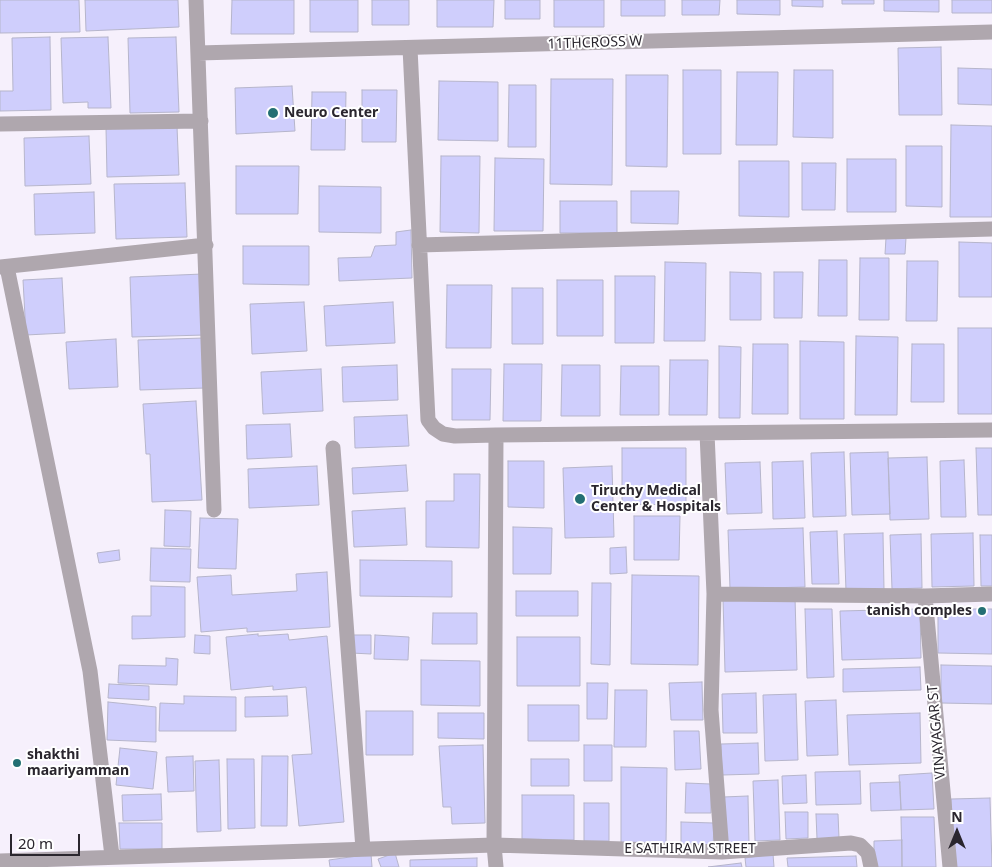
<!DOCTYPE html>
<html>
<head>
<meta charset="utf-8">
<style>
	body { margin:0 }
	#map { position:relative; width:992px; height:867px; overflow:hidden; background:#f6f0fc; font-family:"Noto Sans",sans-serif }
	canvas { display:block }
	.north { position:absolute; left:932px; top:807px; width:50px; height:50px; -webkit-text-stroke:4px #fff; paint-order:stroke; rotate:0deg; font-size:14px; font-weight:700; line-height:20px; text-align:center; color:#2a262e }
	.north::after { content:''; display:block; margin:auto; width:18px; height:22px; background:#2a262e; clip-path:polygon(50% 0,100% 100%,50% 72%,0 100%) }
	.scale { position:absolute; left:10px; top:834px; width:70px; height:22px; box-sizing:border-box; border:2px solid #2a262e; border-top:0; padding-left:6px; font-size:15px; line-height:18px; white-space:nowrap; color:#2a262e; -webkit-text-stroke:4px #fff; paint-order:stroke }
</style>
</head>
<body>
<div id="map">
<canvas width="992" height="867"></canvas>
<div class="north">N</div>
<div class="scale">20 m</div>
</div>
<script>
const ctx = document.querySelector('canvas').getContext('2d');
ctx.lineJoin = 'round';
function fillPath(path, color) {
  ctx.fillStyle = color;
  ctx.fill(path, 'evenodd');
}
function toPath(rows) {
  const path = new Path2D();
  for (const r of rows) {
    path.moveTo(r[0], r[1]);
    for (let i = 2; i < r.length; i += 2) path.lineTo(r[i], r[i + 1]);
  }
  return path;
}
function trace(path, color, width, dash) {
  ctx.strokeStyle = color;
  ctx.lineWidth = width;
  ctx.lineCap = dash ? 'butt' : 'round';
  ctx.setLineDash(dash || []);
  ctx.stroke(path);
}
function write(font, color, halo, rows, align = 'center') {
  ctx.font = font + ' "Noto Sans",sans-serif';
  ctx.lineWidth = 4;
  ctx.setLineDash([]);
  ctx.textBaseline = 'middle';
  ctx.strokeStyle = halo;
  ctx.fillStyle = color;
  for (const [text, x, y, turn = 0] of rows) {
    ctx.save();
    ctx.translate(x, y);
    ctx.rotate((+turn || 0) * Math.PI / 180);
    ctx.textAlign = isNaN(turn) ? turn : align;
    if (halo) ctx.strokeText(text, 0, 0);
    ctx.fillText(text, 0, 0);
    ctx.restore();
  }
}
const building = toPath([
	[0,0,79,0,80,32,0,33,0,0],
	[85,0,178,0,179,27,86,31,85,0],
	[232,0,294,0,294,34,231,34,232,0],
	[310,0,358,0,358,32,310,32,310,0],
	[372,0,409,0,409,25,372,25,372,0],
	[437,0,494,0,493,27,437,27,437,0],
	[505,0,540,0,540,19,505,19,505,0],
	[554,0,604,0,604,27,554,27,554,0],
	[621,0,665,0,665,16,621,16,621,0],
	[682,0,720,0,719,15,682,15,682,0],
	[737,0,780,0,780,15,737,14,737,0],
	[792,0,823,0,823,7,792,6,792,0],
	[842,0,874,0,874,4,842,4,842,0],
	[884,0,939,0,939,12,884,11,884,0],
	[952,0,992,0,992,13,952,13,952,0],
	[50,37,51,110,0,111,0,91,13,91,12,38,50,37],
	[108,37,111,108,88,108,88,102,63,103,61,38,108,37],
	[176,37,179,112,130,113,128,38,176,37],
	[941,47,942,115,899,115,898,48,941,47],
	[958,68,992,69,992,105,958,104,958,68],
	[683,70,721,70,721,154,683,154,683,70],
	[794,70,833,70,833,138,793,137,794,70],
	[737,72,778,72,777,145,736,145,737,72],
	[626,75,668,75,667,167,626,166,626,75],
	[551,79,613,79,612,185,550,184,551,79],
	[439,81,498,82,498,141,438,140,439,81],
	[509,85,536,85,536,147,508,147,509,85],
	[292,86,295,131,236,134,235,88,292,86],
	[362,90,397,90,396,142,362,142,362,90],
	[312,92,346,92,345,150,311,150,312,92],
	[951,125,992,126,992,217,950,217,951,125],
	[177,126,179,175,107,177,106,128,177,126],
	[89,136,91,184,25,186,24,138,89,136],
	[906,146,942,146,942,207,906,206,906,146],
	[441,156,480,156,479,233,440,232,441,156],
	[495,158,544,159,543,231,494,231,495,158],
	[847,159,896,159,896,212,847,212,847,159],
	[739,161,789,161,789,217,739,216,739,161],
	[802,163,836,163,835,210,802,210,802,163],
	[236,166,299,166,298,214,236,214,236,166],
	[185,183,187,237,116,239,114,184,185,183],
	[319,186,381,187,381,233,319,232,319,186],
	[631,191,679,191,678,224,631,223,631,191],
	[94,192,95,233,35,235,34,194,94,192],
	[560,201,617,201,617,233,560,233,560,201],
	[411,230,412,278,339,281,338,258,371,257,375,246,396,245,396,232,411,230],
	[886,238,906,238,905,254,885,254,886,238],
	[959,242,992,243,992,297,959,297,959,242],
	[243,246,309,246,309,285,243,284,243,246],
	[860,258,889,258,889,320,859,320,860,258],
	[819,260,847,260,847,316,818,316,819,260],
	[907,261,938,261,937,321,906,321,907,261],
	[665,262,706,263,705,341,664,341,665,262],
	[730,272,761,273,761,320,730,320,730,272],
	[774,272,803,272,802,318,774,318,774,272],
	[203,274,205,335,132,337,130,277,203,274],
	[615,276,655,276,654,343,615,343,615,276],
	[62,278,65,333,26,335,23,280,62,278],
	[557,280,603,280,603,336,557,336,557,280],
	[447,285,492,285,491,348,446,348,447,285],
	[512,288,543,288,543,344,512,344,512,288],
	[304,302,307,351,252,354,250,304,304,302],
	[393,302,395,343,326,346,324,306,393,302],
	[958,328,992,328,992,414,958,414,958,328],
	[856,336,898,337,897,415,855,415,856,336],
	[204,338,206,388,140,390,138,340,204,338],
	[116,339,118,387,69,389,66,342,116,339],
	[800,341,844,342,844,419,800,419,800,341],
	[753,344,788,344,788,414,752,414,753,344],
	[912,344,944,344,944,402,911,402,912,344],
	[719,346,741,347,740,418,719,418,719,346],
	[670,360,708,360,707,415,669,415,670,360],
	[504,364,542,364,541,421,503,421,504,364],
	[397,365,398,400,343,402,342,367,397,365],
	[562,365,600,365,600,416,561,416,562,365],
	[621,366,659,366,659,415,620,415,621,366],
	[321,369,323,411,263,414,261,372,321,369],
	[452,369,491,369,490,420,452,420,452,369],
	[196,401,202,500,152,502,150,454,146,454,143,404,196,401],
	[407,415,409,446,355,448,354,417,407,415],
	[290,424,292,457,247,459,246,425,290,424],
	[622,448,686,448,686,505,622,504,622,448],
	[976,448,992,448,992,515,978,515,976,448],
	[844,452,846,516,813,517,811,453,844,452],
	[888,452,890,514,852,515,850,453,888,452],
	[927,457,929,519,890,520,888,458,927,457],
	[964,460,966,517,941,517,940,461,964,460],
	[508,461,544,461,544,508,508,507,508,461],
	[803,461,805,518,773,519,772,462,803,461],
	[760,462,762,513,727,514,725,463,760,462],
	[406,465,408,491,353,494,352,468,406,465],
	[317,466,319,505,249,508,248,469,317,466],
	[612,466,614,537,565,538,563,468,612,466],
	[454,474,480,474,479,548,426,547,426,501,454,501,454,474],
	[405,508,407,545,354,547,352,511,405,508],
	[165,510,191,511,190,547,164,546,165,510],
	[634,516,680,516,679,560,634,560,634,516],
	[200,518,238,519,236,569,198,568,200,518],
	[513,527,552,528,551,574,513,574,513,527],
	[803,528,805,587,730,589,728,530,803,528],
	[837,531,839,584,812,584,810,532,837,531],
	[883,533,884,590,846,591,844,534,883,533],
	[973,533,974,586,932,587,931,534,973,533],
	[921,534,922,588,892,589,890,535,921,534],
	[980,535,992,535,992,586,981,586,980,535],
	[626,547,627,573,610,574,610,548,626,547],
	[151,548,191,549,190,582,150,581,151,548],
	[119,550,120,560,99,563,97,553,119,550],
	[360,560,452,561,452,597,360,596,360,560],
	[327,572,330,627,247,632,247,628,201,632,197,577,231,575,232,595,297,591,296,574,327,572],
	[632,575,699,576,698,665,631,664,632,575],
	[592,583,611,583,610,665,591,664,592,583],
	[151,586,185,587,185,637,132,639,132,616,151,616,151,586],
	[516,591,578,591,578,616,516,616,516,591],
	[795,597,797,670,725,672,723,599,795,597],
	[805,609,832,609,834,677,807,678,805,609],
	[920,609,921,658,842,660,840,611,920,609],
	[938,609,992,609,992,654,938,653,938,609],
	[433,613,477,613,477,644,432,644,433,613],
	[258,634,258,636,288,634,289,640,327,636,344,822,299,826,292,755,312,754,306,687,273,690,273,686,231,690,226,637,258,634],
	[195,635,210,636,210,654,194,653,195,635],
	[352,635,371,635,371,654,351,653,352,635],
	[375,635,409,637,408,660,374,659,375,635],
	[517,637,580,637,580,686,517,686,517,637],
	[166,658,178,659,177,685,118,683,119,665,166,666,166,658],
	[421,660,480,661,480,706,421,705,421,660],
	[941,665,992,666,992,704,941,703,941,665],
	[920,667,921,690,843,692,843,669,920,667],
	[702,682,703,720,671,720,669,683,702,682],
	[587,683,608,683,607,719,587,719,587,683],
	[109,684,149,686,149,700,108,698,109,684],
	[615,690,647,690,646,747,614,747,615,690],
	[756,693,757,733,723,733,722,694,756,693],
	[796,694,798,760,765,761,763,695,796,694],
	[184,696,236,697,236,731,159,731,160,703,184,704,184,696],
	[287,696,288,716,245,717,245,697,287,696],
	[836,700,838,755,807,756,805,701,836,700],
	[108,702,156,707,156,742,107,740,108,702],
	[528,705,579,705,579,741,528,741,528,705],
	[366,711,413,711,413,755,366,755,366,711],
	[438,713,484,713,484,739,438,738,438,713],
	[920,713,921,763,849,765,847,715,920,713],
	[674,731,699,731,701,769,675,770,674,731],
	[758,743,759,774,722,775,721,744,758,743],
	[483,745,485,823,452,824,451,807,443,807,439,746,483,745],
	[584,745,612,745,612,781,584,781,584,745],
	[120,748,157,752,153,789,116,785,120,748],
	[193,756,194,791,168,792,166,757,193,756],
	[262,756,288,756,287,826,261,826,262,756],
	[227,759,254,759,255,828,228,829,227,759],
	[531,759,569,759,569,786,531,786,531,759],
	[219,760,221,831,197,832,195,761,219,760],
	[621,767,667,768,666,844,621,844,621,767],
	[860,771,861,804,816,805,815,772,860,771],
	[932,773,934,809,901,810,899,775,932,773],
	[806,775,807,803,783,804,782,776,806,775],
	[778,780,780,840,755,841,753,781,778,780],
	[900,782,901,810,871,811,870,783,900,782],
	[686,783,711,784,711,813,685,813,686,783],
	[161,794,162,820,123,821,122,795,161,794],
	[522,795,574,795,574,840,522,839,522,795],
	[748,796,749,844,724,845,723,797,748,796],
	[990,798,992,867,953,867,951,799,990,798],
	[584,803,609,803,609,841,584,841,584,803],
	[785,812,808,812,808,838,786,839,785,812],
	[816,814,838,814,839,838,817,839,816,814],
	[901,817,934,817,936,867,902,867,901,817],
	[681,822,714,823,713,848,681,848,681,822],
	[119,823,162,823,162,849,120,849,119,823],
	[902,840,902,867,874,867,874,841,902,840],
	[395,853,399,867,381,867,378,859,395,853],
	[371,854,372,867,330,867,329,860,371,854],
	[773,854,774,867,746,867,745,858,773,854],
	[856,856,857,867,788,867,787,858,856,856],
	[477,858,477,867,410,867,410,860,477,858],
	[741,863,742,867,708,867,741,863]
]);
fillPath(building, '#cfcefc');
trace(building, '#b6b5cb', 1);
trace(toPath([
	[196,0,214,510],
	[410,48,428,420,434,428,443,434,455,436,496,435],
	[198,53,992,32],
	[0,124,201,121],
	[419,245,992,229],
	[0,267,206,245],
	[7,267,90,671,112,856],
	[707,433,714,594,711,710,722,852],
	[333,448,363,849],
	[714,594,925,596,992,594],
	[925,596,950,867],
	[0,861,494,845,496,435,992,430],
	[496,867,494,845,722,852,851,843,860,845,868,853,871,867]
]), '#afa7ae', 15);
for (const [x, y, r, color] of [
	[273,113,6,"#236f73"],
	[580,499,6,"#236f73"],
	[982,611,5,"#236f73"],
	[17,763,5,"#236f73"]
]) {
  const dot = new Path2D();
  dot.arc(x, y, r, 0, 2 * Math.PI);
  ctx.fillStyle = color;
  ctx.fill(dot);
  trace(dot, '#fff', 2);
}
write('14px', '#2a262e', '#fff', [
	["11THCROSS W",595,43,-2],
	["VINAYAGAR ST",937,732,-95],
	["E SATHIRAM STREET",690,849]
]);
write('bold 14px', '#2a262e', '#fff', [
	["Neuro Center",284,113],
	["Tiruchy Medical",591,491],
	["Center & Hospitals",591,507],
	["tanish comples",972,611,"right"],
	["shakthi",27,755],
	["maariyamman",27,771]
], 'left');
</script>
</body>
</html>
